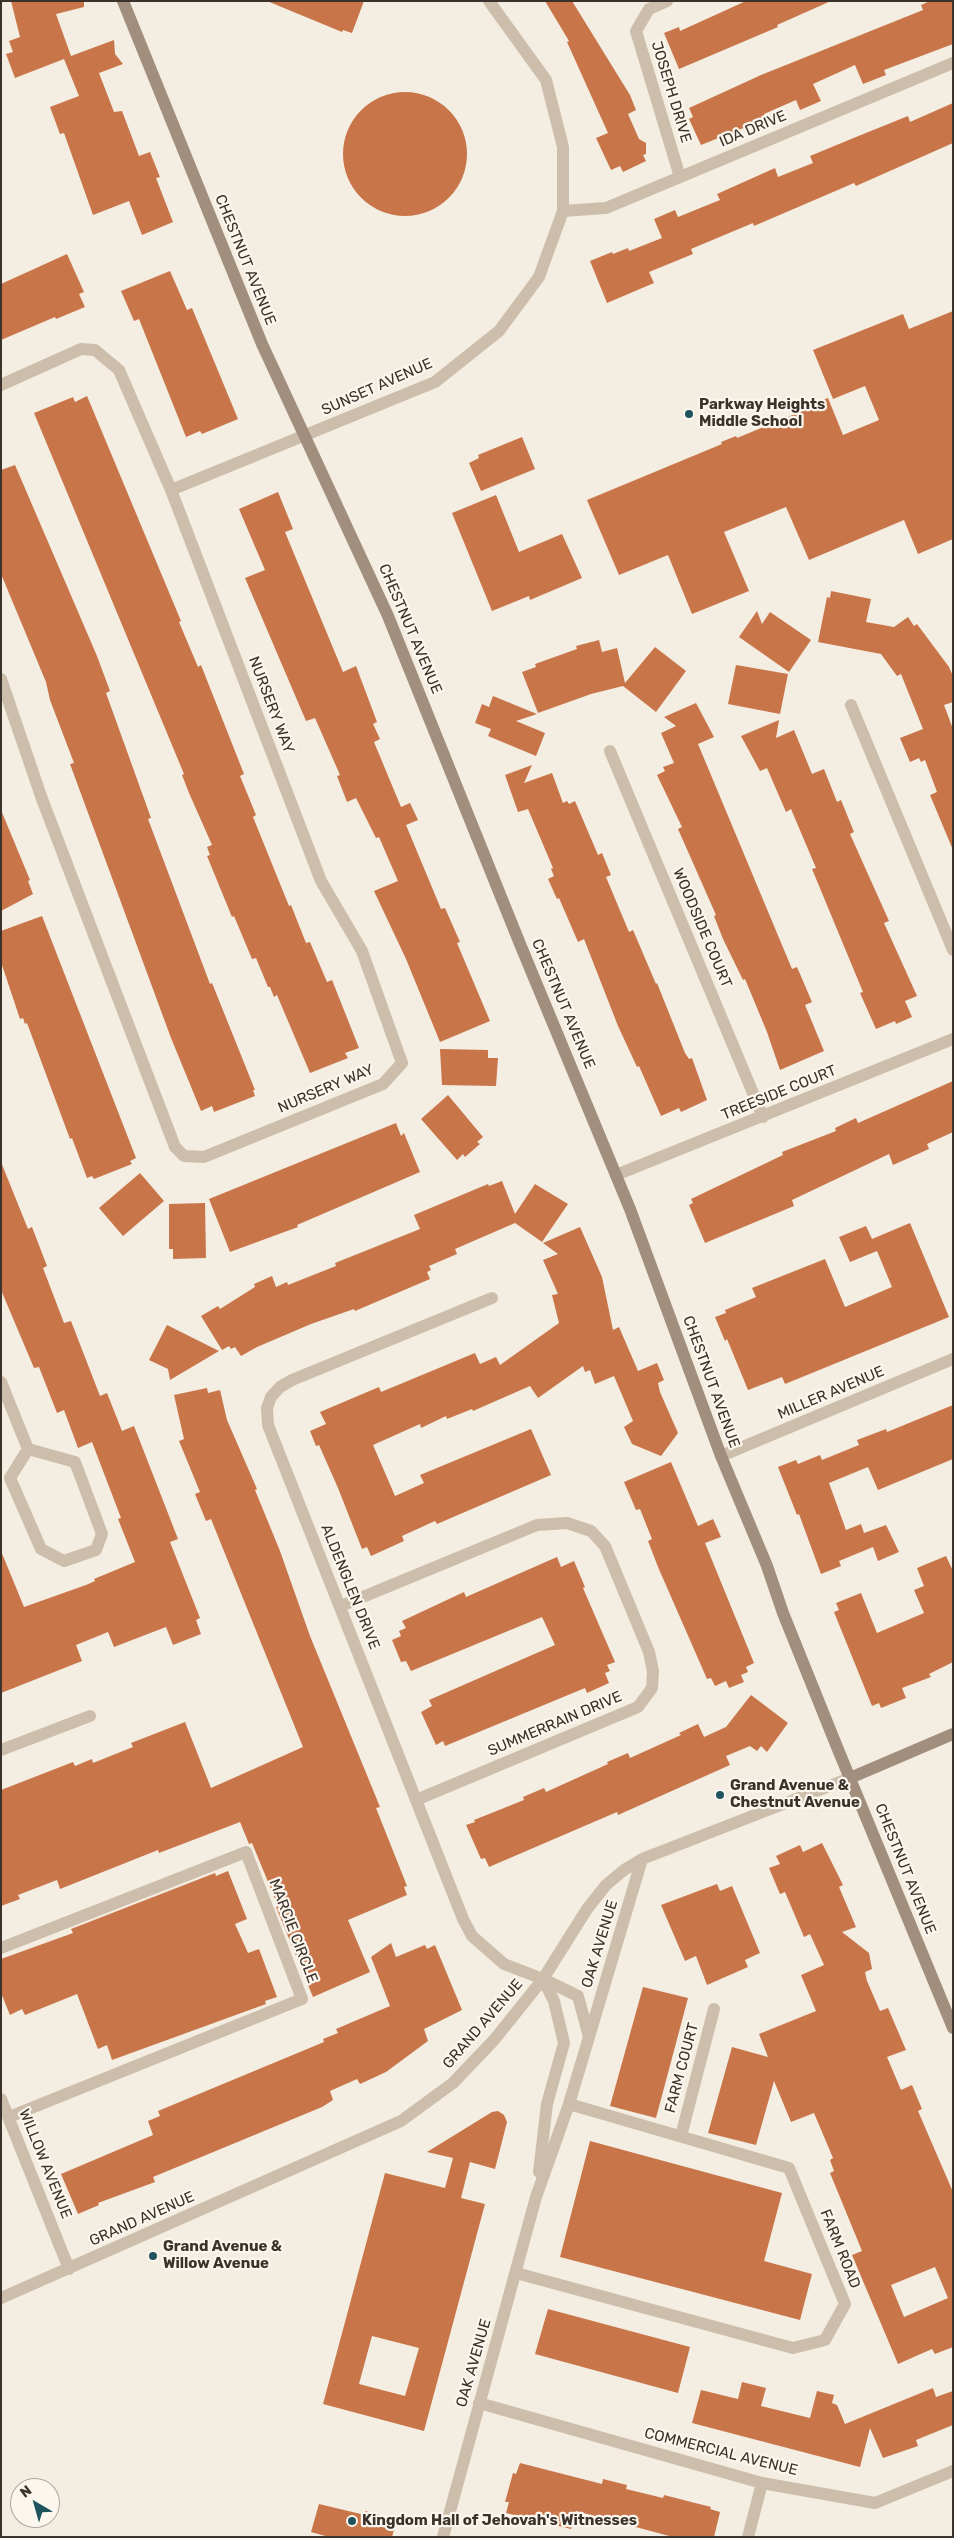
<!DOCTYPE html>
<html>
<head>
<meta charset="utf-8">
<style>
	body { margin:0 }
	#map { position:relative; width:954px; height:2538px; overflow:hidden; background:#f4ede1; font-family:Rubik,sans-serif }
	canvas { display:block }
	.frame { position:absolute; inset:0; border:2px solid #3b322b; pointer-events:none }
	.north { position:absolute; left:10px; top:2478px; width:50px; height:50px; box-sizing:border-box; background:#fbf6ee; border:1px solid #aea8a0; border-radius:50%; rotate:322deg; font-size:14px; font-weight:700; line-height:20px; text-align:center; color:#3b322b }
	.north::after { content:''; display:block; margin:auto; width:18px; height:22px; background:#1f545e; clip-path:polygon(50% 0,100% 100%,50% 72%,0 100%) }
</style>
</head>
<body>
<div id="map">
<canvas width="954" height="2538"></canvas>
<div class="frame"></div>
<div class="north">N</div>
</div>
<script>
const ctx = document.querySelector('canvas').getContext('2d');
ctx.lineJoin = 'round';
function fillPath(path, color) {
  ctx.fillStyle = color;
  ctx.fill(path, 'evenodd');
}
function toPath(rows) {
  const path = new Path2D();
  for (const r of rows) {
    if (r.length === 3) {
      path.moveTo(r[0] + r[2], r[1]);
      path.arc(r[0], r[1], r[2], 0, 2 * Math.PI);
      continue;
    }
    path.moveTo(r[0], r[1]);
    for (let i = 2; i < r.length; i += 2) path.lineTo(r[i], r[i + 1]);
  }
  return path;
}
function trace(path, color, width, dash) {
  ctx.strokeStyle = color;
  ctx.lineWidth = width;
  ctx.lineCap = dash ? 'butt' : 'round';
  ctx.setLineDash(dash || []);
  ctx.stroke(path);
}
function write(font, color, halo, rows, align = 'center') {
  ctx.font = font + ' Rubik,sans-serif';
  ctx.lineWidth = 4.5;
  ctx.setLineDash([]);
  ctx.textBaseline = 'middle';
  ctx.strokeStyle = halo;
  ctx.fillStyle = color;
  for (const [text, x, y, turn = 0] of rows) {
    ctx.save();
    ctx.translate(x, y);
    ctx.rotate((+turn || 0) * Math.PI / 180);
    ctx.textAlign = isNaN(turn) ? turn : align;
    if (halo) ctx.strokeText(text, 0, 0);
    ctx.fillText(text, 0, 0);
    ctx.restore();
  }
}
fillPath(toPath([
	[11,1,84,1,84,7,56,14,71,56,114,40,115,54,123,64,99,73,114,112,122,111,139,156,150,152,160,177,156,178,173,222,142,235,129,201,93,215,64,133,60,134,50,107,79,96,64,59,15,78,6,54,13,52,9,41,20,37],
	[267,1,364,1,352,33,343,30,342,32],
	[545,1,572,1,630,95,636,110,628,114,639,139,646,143,646,154,643,155,646,161,623,172,620,166,611,170,596,138,608,133,567,42,569,41],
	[746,1,831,1,777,25,778,27,679,69,664,33,679,27,680,31],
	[930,1,953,1,953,44,884,70,886,75,863,84,855,65,813,84,821,101,800,110,796,100,764,114,766,119,701,145,689,119,693,117,689,108,761,75,923,10,921,5],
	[405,154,62],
	[953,103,953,143,856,186,854,183,754,226,753,223,691,249,693,254,649,272,654,283,607,303,590,261,612,252,613,254,628,248,629,251,662,238,654,219,675,210,678,217,720,200,717,194,775,168,778,177,813,163,810,156,856,137,908,116,910,122],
	[67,254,84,292,79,294,85,307,56,319,55,317,1,340,1,284],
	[170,271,187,310,192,308,238,419,202,434,200,431,186,437,139,319,134,321,121,291],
	[953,311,953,539,918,554,904,520,809,560,786,507,724,532,749,591,692,614,668,555,619,575,587,500,722,444,721,442,736,436,737,438,807,409,806,407,828,398,843,435,879,420,865,386,833,399,813,350,903,314,909,329],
	[87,396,181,621,179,622,198,667,201,665,244,774,240,776,256,815,253,817,289,906,291,905,306,943,310,942,327,982,332,980,359,1048,345,1053,348,1058,310,1073,277,995,274,997,270,987,268,987,256,958,252,959,234,916,232,917,207,856,210,855,207,847,212,845,189,793,182,775,184,774,34,413,73,397,75,402],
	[522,437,535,469,481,491,469,463,479,458,478,455],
	[15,465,97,656,110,691,106,693,151,818,148,819,210,984,212,983,255,1090,253,1090,255,1096,214,1112,212,1106,201,1111,171,1038,70,764,74,763,50,700,46,682,1,574,1,470],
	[278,492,293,529,285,532,343,672,356,666,377,722,373,724,380,739,374,742,401,807,410,803,418,820,406,825,441,909,445,908,460,942,457,943,490,1021,440,1042,406,959,374,891,398,881,379,837,376,838,356,798,347,802,337,776,340,775,315,718,306,721,245,578,265,570,239,509],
	[496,495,519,552,562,534,582,578,530,600,529,596,492,611,452,513],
	[831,591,871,599,866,622,894,627,908,617,914,626,917,624,949,667,953,676,953,702,944,705,953,729,953,850,930,795,937,792,925,760,921,762,919,758,910,762,900,738,923,729,901,674,897,676,881,654,818,642,827,597,830,598],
	[757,611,762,624,770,612,811,640,789,672,739,637],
	[599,640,602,652,617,648,625,683,655,647,686,671,656,712,623,686,591,694,538,713,522,672,536,667,535,664,577,649,576,646],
	[736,665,788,674,780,714,728,704],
	[493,696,537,714,516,721,545,733,536,756,488,736,491,729,475,723,482,704,489,707],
	[696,703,714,737,698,744,792,969,797,967,812,1002,805,1005,824,1051,780,1070,767,1032,745,979,743,980,723,939,714,916,716,915,678,829,682,827,657,775,665,771,663,767,674,763,661,733,676,726,664,717],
	[779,720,776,738,794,730,812,774,824,769,837,802,841,800,854,832,850,834,889,921,884,923,917,996,905,1001,912,1017,896,1024,895,1021,876,1029,860,993,863,992,812,869,816,868,791,809,786,812,767,768,760,771,741,736],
	[532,765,524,783,552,773,563,803,567,801,569,804,575,801,598,855,602,853,611,875,606,877,629,932,633,930,656,984,657,983,685,1053,689,1059,692,1058,707,1100,681,1112,679,1108,661,1116,639,1066,637,1067,618,1026,584,939,578,942,559,898,557,899,548,879,554,876,551,869,553,868,528,809,518,812,505,775],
	[1,810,30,880,28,881,33,894,1,911],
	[42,916,136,1158,130,1161,132,1164,94,1179,92,1176,87,1178,72,1138,70,1139,27,1023,25,1024,23,1018,20,1019,1,962,1,931],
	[440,1049,488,1050,488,1058,498,1058,496,1086,442,1085],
	[953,1081,953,1132,927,1144,929,1149,893,1165,889,1154,792,1200,794,1206,705,1243,689,1205,693,1203,691,1199,783,1155,782,1152,836,1131,835,1128,856,1118,858,1123],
	[448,1095,483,1137,477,1142,480,1144,465,1157,463,1154,457,1160,421,1119],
	[396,1123,401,1136,404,1133,420,1172,297,1225,298,1227,230,1252,209,1199],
	[1,1162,28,1229,32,1227,47,1266,43,1268,64,1323,71,1321,100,1396,107,1393,122,1431,134,1426,178,1539,170,1542,200,1618,196,1620,201,1634,173,1645,166,1627,114,1647,108,1632,76,1645,82,1661,1,1693,1,1551,24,1607,86,1585,95,1581,94,1579,135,1562,118,1519,121,1518,92,1442,78,1448,64,1410,57,1413,39,1367,34,1368,1,1290],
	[140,1173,164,1201,123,1236,99,1208],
	[502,1181,515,1214,535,1184,568,1204,542,1242,515,1223,455,1249,457,1254,429,1266,431,1270,427,1272,430,1279,355,1311,354,1309,311,1324,257,1347,241,1356,235,1347,231,1349,229,1346,222,1350,201,1316,218,1306,220,1309,255,1287,254,1284,272,1276,276,1287,287,1282,288,1285,336,1266,335,1263,420,1229,414,1215,488,1184,489,1186],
	[205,1203,206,1258,173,1259,173,1249,169,1249,169,1204],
	[910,1223,949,1317,785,1384,782,1377,748,1390,727,1339,725,1341,715,1317,726,1313,725,1310,756,1297,752,1288,825,1259,845,1307,892,1287,877,1251,850,1262,839,1237,866,1226,872,1239],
	[580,1227,602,1277,613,1330,619,1327,638,1371,657,1363,664,1380,658,1383,660,1392,678,1433,661,1456,632,1444,624,1427,633,1421,614,1376,595,1384,590,1370,585,1372,583,1366,538,1398,530,1386,473,1411,472,1409,447,1419,446,1416,421,1428,420,1424,373,1445,395,1496,424,1483,420,1475,531,1429,551,1475,437,1524,435,1521,402,1536,404,1541,371,1556,367,1547,362,1549,338,1488,319,1445,316,1446,310,1431,326,1424,320,1412,379,1387,381,1392,475,1353,480,1364,496,1357,500,1365,559,1323,552,1295,558,1294,543,1260,558,1254,543,1243],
	[167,1325,219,1351,170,1380,168,1369,149,1360],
	[207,1388,208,1393,220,1390,227,1420,257,1489,255,1490,280,1551,310,1636,380,1807,376,1808,407,1886,404,1887,407,1895,348,1920,370,1972,313,1997,276,1907,278,1906,252,1843,249,1844,240,1822,159,1853,158,1850,60,1889,57,1880,18,1895,20,1899,1,1906,1,1790,73,1762,75,1766,92,1759,93,1763,133,1747,131,1743,185,1722,211,1788,303,1747,211,1519,206,1521,195,1494,200,1492,179,1441,184,1439,174,1395],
	[953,1405,953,1459,878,1490,868,1467,829,1483,846,1530,861,1524,864,1533,886,1525,899,1552,878,1561,873,1547,839,1561,841,1566,821,1574,799,1514,797,1515,778,1467,796,1460,798,1464,820,1455,822,1460,859,1445,857,1440,886,1429,887,1432],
	[671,1462,698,1526,713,1519,721,1537,705,1543,754,1663,746,1667,748,1672,741,1675,744,1682,729,1688,726,1681,715,1686,711,1678,707,1679,658,1567,648,1541,652,1539,640,1509,636,1510,624,1482],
	[946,1556,953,1571,953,1662,929,1674,931,1677,902,1688,906,1698,881,1708,879,1703,872,1706,834,1612,839,1610,836,1603,861,1593,877,1633,924,1613,914,1590,924,1586,917,1568],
	[557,1557,561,1567,574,1561,585,1587,583,1588,615,1662,607,1665,610,1671,605,1673,609,1683,587,1693,585,1688,445,1746,443,1741,436,1745,421,1712,432,1706,429,1700,555,1645,542,1617,411,1671,406,1661,401,1662,392,1640,401,1636,399,1631,406,1628,402,1621,464,1592,466,1597],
	[751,1695,788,1723,767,1752,761,1746,757,1751,750,1746,726,1756,730,1765,618,1815,617,1812,489,1867,485,1858,481,1859,466,1825,475,1822,474,1820,524,1800,523,1797,544,1788,546,1792,608,1764,607,1762,628,1753,630,1758,681,1735,679,1733,698,1724,704,1737,726,1727],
	[822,1843,843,1885,839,1887,856,1927,842,1932,869,1953,872,1969,865,1972,867,1981,880,2011,888,2008,906,2050,887,2057,901,2090,912,2085,922,2109,918,2111,953,2192,953,2347,935,2354,932,2349,898,2364,852,2255,862,2251,830,2173,834,2171,830,2160,833,2158,814,2113,791,2122,774,2081,756,2145,708,2133,732,2047,768,2057,759,2034,816,2011,801,1975,824,1965,810,1934,804,1937,785,1892,780,1894,769,1868,780,1864,776,1856,800,1845,803,1852],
	[935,2267,948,2298,904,2317,891,2285],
	[228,1871,247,1919,235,1924,248,1953,259,1949,277,1997,265,2001,266,2004,112,2060,107,2045,98,2049,77,1994,25,2015,22,2009,10,2015,1,1993,1,1959,73,1933,71,1929,215,1873,216,1876],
	[717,1884,720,1891,732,1886,760,1953,745,1960,748,1967,707,1985,696,1956,685,1961,661,1905],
	[391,1943,396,1957,425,1945,427,1949,435,1945,462,2010,424,2029,428,2041,386,2072,360,2084,357,2079,330,2091,333,2100,322,2107,153,2177,155,2182,98,2203,99,2205,78,2214,61,2174,153,2135,148,2121,160,2116,158,2111,324,2042,323,2039,338,2033,336,2029,390,2006,371,1957],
	[643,1987,688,1998,656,2118,610,2106],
	[498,2111,504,2115,507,2122,495,2169,470,2162,461,2198,485,2204,424,2431,323,2404,385,2173,445,2188,453,2158,427,2152,492,2112],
	[372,2336,419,2348,405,2396,359,2384],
	[590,2141,782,2193,764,2261,812,2274,800,2320,560,2257],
	[548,2309,690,2347,678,2393,535,2354],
	[742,2382,766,2388,761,2406,810,2418,817,2391,834,2395,832,2403,837,2405,845,2424,933,2388,936,2397,953,2391,953,2425,916,2440,918,2446,883,2458,870,2428,860,2467,692,2423,701,2390,738,2399],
	[520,2463,602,2484,603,2479,627,2485,626,2489,663,2498,664,2495,711,2507,710,2509,720,2512,714,2537,673,2537,576,2511,571,2529,506,2513,509,2502,505,2502,513,2473,516,2474],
	[319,2504,365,2515,365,2511,384,2516,383,2520,396,2523,392,2537,329,2537,311,2532]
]), '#c9754a');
trace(toPath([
	[667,1,649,9,636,31,680,177],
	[563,211,606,208,953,63],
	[1,385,81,349,95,350,119,370,171,490,321,881,362,951,402,1063,383,1084,204,1157,184,1156,175,1147,42,799,1,679],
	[171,490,435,382,499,331,539,277,563,211,563,147,546,80,489,1],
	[851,705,953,950],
	[610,751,763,1117],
	[616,1175,953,1039],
	[1,1382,28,1449],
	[28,1449,75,1462,102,1534,96,1550,64,1561,41,1549,10,1478,28,1449],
	[721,1456,953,1359],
	[341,1606,537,1525,567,1523,591,1531,605,1546,649,1652,653,1671,652,1688,638,1707,416,1800],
	[1,1750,90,1716],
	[1,1948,246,1852,302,1999,9,2117],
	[589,2037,642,1859],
	[1,2099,69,2269],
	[681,2136,714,2009],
	[539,2172,547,2104,564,2043,554,2001,543,1979],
	[516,2273,793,2348,825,2340,845,2304,789,2168,569,2104],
	[1,2298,401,2121,453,2083,494,2040,543,1979,587,1909,606,1885,624,1870,642,1859,850,1778],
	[479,2403,762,2483,875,2503,953,2471],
	[443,2537,536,2197,569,2104,589,2037,578,1996,543,1979,504,1964,472,1936,463,1919,268,1425,267,1408,271,1397,280,1387,292,1380,492,1298],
	[748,2537,762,2483]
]), '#cdbeac', 12);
trace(toPath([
	[123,1,262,344,388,616,520,944,630,1209,721,1456,767,1566,783,1613,837,1747,953,2028],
	[850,1778,953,1734]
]), '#a18e7d', 12);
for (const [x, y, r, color] of [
	[689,414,5,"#1f545e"],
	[720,1795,5,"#1f545e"],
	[153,2256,5,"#1f545e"],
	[352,2521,5,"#1f545e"]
]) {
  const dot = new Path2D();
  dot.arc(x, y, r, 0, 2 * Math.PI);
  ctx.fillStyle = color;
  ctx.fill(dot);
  trace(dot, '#fbf6ee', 2);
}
write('15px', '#3b322b', '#fbf6ee', [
	["JOSEPH DRIVE",671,92,73],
	["IDA DRIVE",753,129,-23],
	["CHESTNUT AVENUE",245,260,68],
	["SUNSET AVENUE",377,387,-24],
	["CHESTNUT AVENUE",410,629,67],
	["NURSERY WAY",271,705,69],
	["WOODSIDE COURT",702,928,67],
	["CHESTNUT AVENUE",563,1004,67],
	["NURSERY WAY",326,1089,-23],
	["TREESIDE COURT",779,1093,-22],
	["CHESTNUT AVENUE",711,1382,70],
	["MILLER AVENUE",831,1393,-23],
	["ALDENGLEN DRIVE",350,1587,68],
	["SUMMERRAIN DRIVE",555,1724,-23],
	["CHESTNUT AVENUE",905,1869,68],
	["MARCIE CIRCLE",293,1931,69],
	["OAK AVENUE",600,1944,-73],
	["GRAND AVENUE",483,2024,-49],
	["FARM COURT",682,2068,-75],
	["WILLOW AVENUE",45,2164,68],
	["GRAND AVENUE",142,2219,-24],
	["FARM ROAD",840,2249,68],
	["OAK AVENUE",474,2363,-74],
	["COMMERCIAL AVENUE",721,2452,14]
]);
write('bold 15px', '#3b322b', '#fbf6ee', [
	["Parkway Heights",699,405],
	["Middle School",699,422],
	["Grand Avenue &",730,1786],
	["Chestnut Avenue",730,1803],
	["Grand Avenue &",163,2247],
	["Willow Avenue",163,2264],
	["Kingdom Hall of Jehovah's Witnesses",362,2521]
], 'left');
</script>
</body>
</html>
